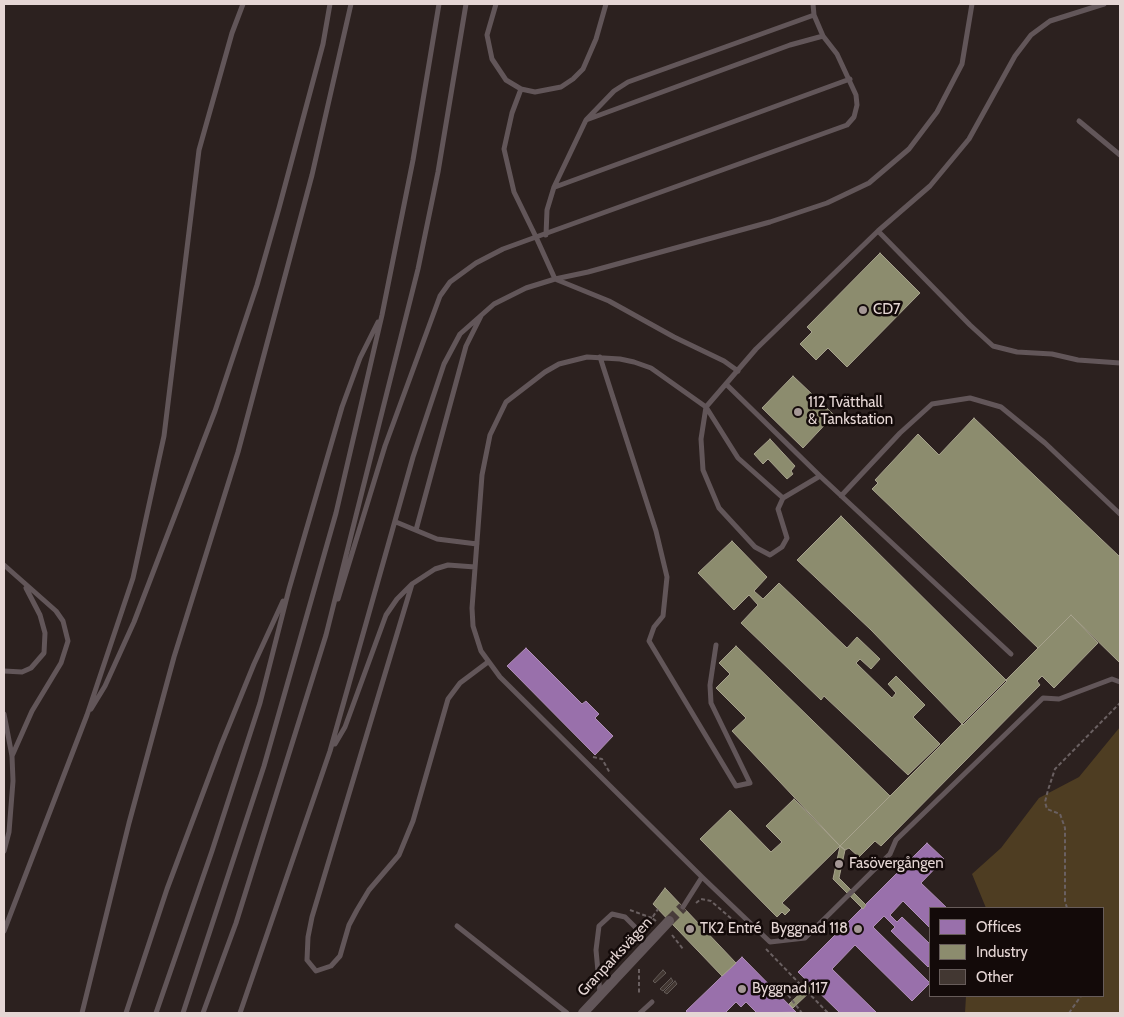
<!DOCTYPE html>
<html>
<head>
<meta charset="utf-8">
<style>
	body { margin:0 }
	#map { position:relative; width:1124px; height:1017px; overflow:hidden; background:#2c211f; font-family:Cabin,sans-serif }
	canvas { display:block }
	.frame { position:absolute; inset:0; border:5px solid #e5d6d4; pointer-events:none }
	.legend { position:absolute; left:929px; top:907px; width:175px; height:90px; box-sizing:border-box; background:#130a09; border:1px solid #675c5a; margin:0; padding:6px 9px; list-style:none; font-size:15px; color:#e5d6d4 }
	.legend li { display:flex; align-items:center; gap:10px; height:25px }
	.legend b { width:25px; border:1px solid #675c5a }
</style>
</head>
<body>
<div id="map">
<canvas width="1124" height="1017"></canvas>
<div class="frame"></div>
<ul class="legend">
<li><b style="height:14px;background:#9970ab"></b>Offices</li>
<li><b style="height:14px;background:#8c8c6e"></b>Industry</li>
<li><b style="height:14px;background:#423732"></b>Other</li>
</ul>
</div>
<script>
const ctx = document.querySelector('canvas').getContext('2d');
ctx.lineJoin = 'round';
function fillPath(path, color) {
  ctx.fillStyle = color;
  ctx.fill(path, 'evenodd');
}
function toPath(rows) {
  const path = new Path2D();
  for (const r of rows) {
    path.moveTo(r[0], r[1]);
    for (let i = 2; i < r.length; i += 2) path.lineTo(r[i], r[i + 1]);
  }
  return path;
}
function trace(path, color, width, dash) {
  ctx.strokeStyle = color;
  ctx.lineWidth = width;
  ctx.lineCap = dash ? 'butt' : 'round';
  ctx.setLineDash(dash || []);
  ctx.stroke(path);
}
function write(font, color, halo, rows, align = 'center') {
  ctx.font = font + ' Cabin,sans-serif';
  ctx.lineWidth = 5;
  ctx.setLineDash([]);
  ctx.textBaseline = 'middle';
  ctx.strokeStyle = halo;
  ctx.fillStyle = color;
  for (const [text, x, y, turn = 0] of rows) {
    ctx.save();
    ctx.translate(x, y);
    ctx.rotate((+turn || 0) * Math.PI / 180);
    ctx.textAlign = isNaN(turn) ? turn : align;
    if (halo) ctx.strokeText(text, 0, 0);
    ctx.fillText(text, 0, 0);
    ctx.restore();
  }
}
fillPath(toPath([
	[1120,727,1120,1013,965,1013,966,996,1103,996,1103,908,986,908,972,874,1001,848,1039,798,1079,777]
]), '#4e3d22');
const offices = toPath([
	[526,648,582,704,586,701,599,714,595,718,613,736,595,755,507,666,526,648],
	[927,843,944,859,921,883,947,908,930,908,930,928,903,901,890,915,897,922,902,917,930,944,930,965,928,967,891,931,895,927,884,916,873,927,930,983,912,1001,855,945,832,969,877,1013,840,1013,798,972,927,843],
	[742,957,796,1012,757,1013,746,1002,741,1007,736,1002,725,1013,688,1013,686,1011,742,957]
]);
fillPath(offices, '#9970ab');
trace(offices, '#b08fb7', 1);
const industry = toPath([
	[880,253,920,293,847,367,828,348,816,360,800,344,812,332,807,327,880,253],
	[793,376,834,415,803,448,762,408,793,376],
	[974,418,1120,557,1120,663,1071,615,1038,648,872,489,878,483,875,480,918,434,939,455,974,418],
	[770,439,795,466,791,471,793,474,787,479,768,459,763,464,754,454,770,439],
	[841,516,1007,681,963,725,871,630,797,560,841,516],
	[732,541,767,577,754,591,763,599,779,583,847,648,857,637,880,659,871,669,860,659,856,663,892,698,896,693,888,684,896,676,925,705,913,717,940,744,908,775,824,696,821,700,741,623,758,605,749,595,734,610,698,573,732,541],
	[1071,615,1098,643,1054,688,1042,676,1037,681,1040,685,881,846,875,841,859,857,849,848,845,850,840,846,1071,615],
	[736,646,890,796,840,846,732,731,746,718,716,688,730,674,719,663,736,646],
	[794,799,840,846,782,903,790,910,785,915,782,912,777,917,700,839,730,810,771,852,782,842,766,826,794,799],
	[840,846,845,850,839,878,866,905,863,909,833,879,840,846],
	[665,888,736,963,722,976,653,904,665,888],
	[810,984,814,988,793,1008,789,1004,810,984]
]);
fillPath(industry, '#8c8c6e');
trace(industry, '#a7a28d', 1);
const building = toPath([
	[663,970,666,973,655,983,653,981,663,970],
	[671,978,673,981,663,991,660,989,671,978],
	[675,981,677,984,667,994,664,992,675,981]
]);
fillPath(building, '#423732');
trace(building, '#625a56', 1);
trace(toPath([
	[669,921,683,907]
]), '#483c3a', 10, [10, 5]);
trace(toPath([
	[593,757,602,759,610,773],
	[696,903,701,899,711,901,733,920],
	[1067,908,1065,901,1065,828,1060,814,1047,809,1045,802,1048,790,1055,769,1120,703],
	[630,910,652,918],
	[656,921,652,918,658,909],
	[672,935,683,949],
	[766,949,828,1013],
	[639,969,639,993],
	[788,995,802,1013],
	[1069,1013,1081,996]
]), '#6a6061', 2, [4, 2.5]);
trace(toPath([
	[496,4,487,35,492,59,506,80,521,89,535,92,561,87,573,79,583,69,596,39,606,4],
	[586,120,614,91,628,82,814,15],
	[1079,121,1120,155],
	[555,187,850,79],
	[878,231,970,325,993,346,1017,352,1052,354,1078,360,1120,363],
	[546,235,547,210,554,187,586,120,790,45,823,36],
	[600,357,656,531,667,577,663,616,654,627,649,641,736,786,750,783,711,703,710,685,716,645],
	[738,371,724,361,674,337,609,301,555,279,536,237,847,125,854,117,857,105,856,95,837,54,823,36,814,15,813,4],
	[820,476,1011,654],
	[841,496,900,433,932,404,970,398,1001,407,1045,443,1120,514],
	[783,498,738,458,706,407,756,349,878,231,930,186,969,139,1015,56,1031,35,1050,21,1104,4],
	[396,522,437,539,477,544],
	[416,530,466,346,481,316],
	[4,565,56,611,63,621,68,641,61,663,32,711,12,756],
	[475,567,448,565,435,569,412,584,312,917,308,937,307,960,316,971,331,966,340,956,349,925,357,910,369,890,399,855,413,821,448,699,460,683,488,662],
	[338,599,385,446,440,296,450,282,476,263,503,249,536,237,514,192,504,149,512,113,521,89],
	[4,671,22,672,31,668,44,653,45,633,40,615,26,588],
	[91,709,105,686,134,622,215,411,257,285,279,208,323,44,330,4],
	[4,714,12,756,13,781,9,832,4,851],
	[335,744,345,727,386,615,397,599,412,584],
	[702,877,770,942,805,938,890,854,896,840,1043,698,1059,699,1112,679,1120,682],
	[683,907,702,877,500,677,481,651,473,626,472,608,482,475,490,435,506,402,545,372,559,364,587,357,620,359,634,362,651,368,706,407,701,439,703,470,719,508,755,547,770,555,782,547,787,538,778,509,783,498,820,476,727,385],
	[457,926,567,1013],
	[4,931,87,715,133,578,164,436,199,150,232,33,243,4],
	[600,993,596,950,599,926,612,914,625,917,638,930,645,945],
	[82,1013,129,823,174,657,238,452,312,175,351,4],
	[126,1013,167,889,221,745,254,664,283,601],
	[156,1013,212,851,260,703,289,589,342,407,360,358,378,322],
	[183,1013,264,766,336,513,382,315,413,160,439,4],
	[203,1013,236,923,326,635,418,269,438,172,466,4],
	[240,1013,330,751,413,457,444,364,460,334,494,304,526,288,555,279,588,272,770,222,827,203,869,183,909,149,937,112,962,64,972,4],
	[640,1013,652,1002]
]), '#625659', 5);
trace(toPath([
	[583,1013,669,921]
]), '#625659', 10);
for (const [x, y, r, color] of [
	[863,310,5,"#a49795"],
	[798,412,5,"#a49795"],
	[839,864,5,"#a49795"],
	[690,929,5,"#a49795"],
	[858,929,5,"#a49795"],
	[742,989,5,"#a49795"]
]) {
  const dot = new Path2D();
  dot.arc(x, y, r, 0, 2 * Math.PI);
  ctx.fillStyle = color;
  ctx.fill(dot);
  trace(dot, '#130a09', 2);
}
write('15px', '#e5d6d4', '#130a09', [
	["CD7",873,310],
	["112 Tvätthall",808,403],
	["& Tankstation",808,420],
	["Fasövergången",849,864],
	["TK2 Entré",700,929],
	["Byggnad 118",848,929,"right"],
	["Byggnad 117",752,989]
], 'left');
write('15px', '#e5d6d4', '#130a09', [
	["Granparksvägen",615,957,-47]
]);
</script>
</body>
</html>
